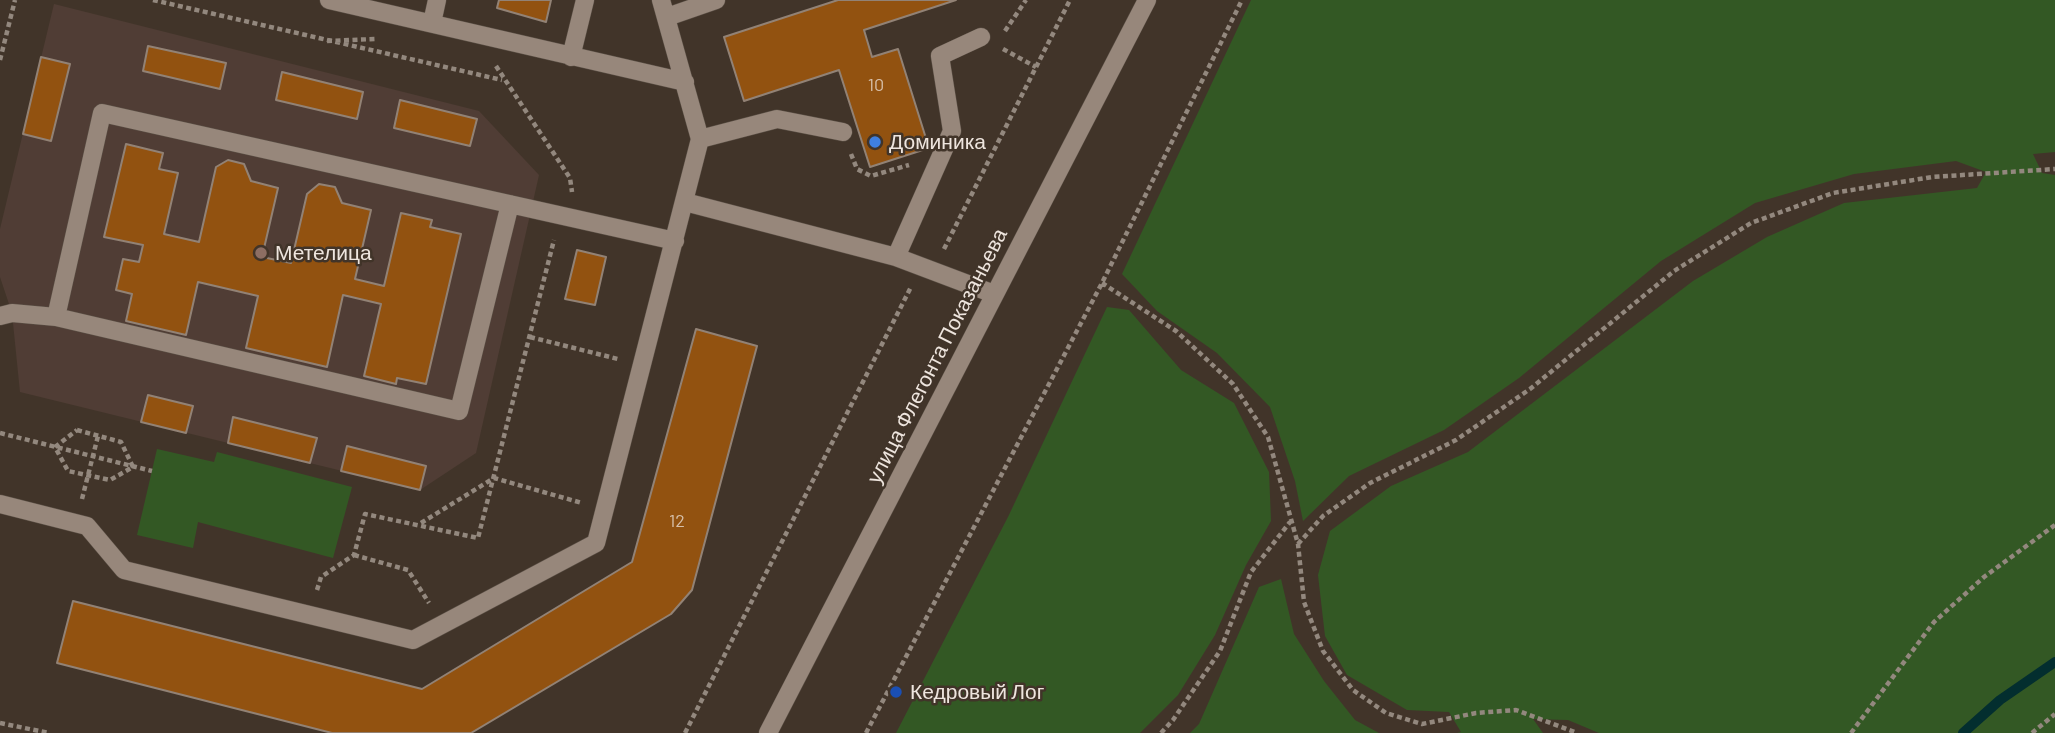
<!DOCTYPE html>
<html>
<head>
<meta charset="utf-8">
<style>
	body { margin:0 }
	canvas { display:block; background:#413429 }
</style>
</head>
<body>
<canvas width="2055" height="733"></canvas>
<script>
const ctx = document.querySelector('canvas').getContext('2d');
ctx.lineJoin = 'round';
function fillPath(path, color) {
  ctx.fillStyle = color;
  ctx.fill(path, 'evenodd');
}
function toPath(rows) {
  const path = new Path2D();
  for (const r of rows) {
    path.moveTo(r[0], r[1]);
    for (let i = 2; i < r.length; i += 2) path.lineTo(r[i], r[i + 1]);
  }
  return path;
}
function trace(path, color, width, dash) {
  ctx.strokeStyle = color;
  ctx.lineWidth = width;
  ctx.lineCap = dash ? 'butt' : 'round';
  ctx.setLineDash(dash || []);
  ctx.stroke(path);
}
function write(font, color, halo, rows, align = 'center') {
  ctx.font = font + ' Barlow,sans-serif';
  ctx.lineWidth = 5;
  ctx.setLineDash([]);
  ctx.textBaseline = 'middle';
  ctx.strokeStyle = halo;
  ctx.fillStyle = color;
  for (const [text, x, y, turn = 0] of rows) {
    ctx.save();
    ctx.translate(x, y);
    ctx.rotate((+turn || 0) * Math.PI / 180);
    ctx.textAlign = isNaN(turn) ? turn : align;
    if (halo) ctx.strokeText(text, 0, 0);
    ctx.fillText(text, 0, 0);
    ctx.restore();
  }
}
fillPath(toPath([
	[54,4,479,111,539,175,476,453,420,490,20,392,12,313,0,277,0,229]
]), '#503d35');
fillPath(toPath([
	[1251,0,2055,0,2055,152,2033,154,2042,173,2055,175,2055,733,1599,733,1568,720,1533,719,1543,733,1457,733,1461,732,1449,712,1407,710,1347,675,1325,636,1318,575,1330,531,1391,486,1468,452,1693,281,1767,237,1844,203,1977,188,1986,172,1956,161,1854,174,1755,203,1661,261,1519,378,1444,430,1349,476,1303,521,1295,481,1270,407,1217,353,1157,311,1122,274],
	[1107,307,1129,310,1181,370,1234,403,1269,472,1271,521,1246,565,1215,635,1178,695,1140,733,896,733,1008,517],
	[157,449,214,462,217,452,352,487,333,558,198,522,193,548,137,535],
	[1281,579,1294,634,1324,681,1355,720,1379,733,1190,733,1199,724,1259,587]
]), '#335824');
trace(toPath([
	[1963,733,2000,700,2055,662]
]), '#032e2f', 10);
const building = toPath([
	[499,0,551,0,546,22,497,8,499,0],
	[838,0,956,0,864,30,872,57,898,49,929,148,870,167,839,70,744,101,724,37,838,0],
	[148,46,226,63,220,89,143,71,148,46],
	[41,57,70,64,51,141,23,134,41,57],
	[282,72,363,92,357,119,276,100,282,72],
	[400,100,477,119,470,146,394,128,400,100],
	[126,144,163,153,159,169,178,173,164,234,199,242,216,167,228,160,244,164,251,181,278,188,262,257,291,263,307,194,319,184,335,187,342,203,371,210,355,279,384,286,401,213,432,220,430,227,461,234,426,384,397,378,396,384,364,376,381,304,343,295,327,367,246,348,258,296,198,282,186,335,126,321,132,294,116,290,123,259,139,262,143,245,104,237,126,144],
	[577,250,606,257,595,305,565,299,577,250],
	[696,329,757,346,692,590,671,614,471,733,332,733,57,663,73,601,422,689,632,562,696,329],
	[148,395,193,406,186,433,141,422,148,395],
	[233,417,317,438,310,463,228,443,233,417],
	[347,446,426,466,420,490,341,471,347,446]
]);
fillPath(building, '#925210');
trace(building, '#928275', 2);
const service = toPath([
	[329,0,685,82],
	[667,17,716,0],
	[432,23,437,0],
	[571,57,585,0],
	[700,139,777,119,843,132],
	[685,202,896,257,994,294],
	[896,257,952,131,940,56,981,37],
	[0,316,12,313,56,317,459,411,510,204],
	[56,317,102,113,675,241],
	[0,504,87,526,124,570,413,640,596,543,700,139,661,0]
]);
const secondary = toPath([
	[768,733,1147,0]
]);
trace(service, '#5b5046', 19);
trace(secondary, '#5b5046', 19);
trace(toPath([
	[153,0,502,80],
	[1005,31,1026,0],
	[327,41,375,39],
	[1003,49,1036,67],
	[0,60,15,0],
	[496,66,570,178,572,192],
	[851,154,857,169,871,176,909,165],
	[944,249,1070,0],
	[1102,283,1176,331,1233,384,1268,437,1298,544,1304,602,1323,651,1353,690,1386,713,1422,724,1476,713,1516,710,1577,733],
	[530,337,618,359],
	[77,430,121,442,133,467,110,480,68,471,55,447,77,430],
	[0,433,152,471],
	[82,499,98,436],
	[421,523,494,478,582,503],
	[1298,544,1323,516,1370,483,1456,440,1530,389,1674,271,1751,223,1833,193,1932,177,2055,169],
	[354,555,408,570,429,603],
	[317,590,321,577,354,555,365,514,478,538,554,240],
	[0,723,49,733],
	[685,733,911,287],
	[866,733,1102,283,1242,0],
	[1161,733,1173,720,1220,651,1251,572,1290,522],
	[1851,733,1934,622,1984,577,2055,525],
	[2032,733,2055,714]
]), '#93887e', 4.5, [5, 3.5]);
trace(service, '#97877b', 18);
trace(secondary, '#97877b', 18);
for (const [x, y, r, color] of [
	[875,142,7,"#3f7fe0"],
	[261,253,7,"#8d6e63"],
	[896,692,7,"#1a4fb4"]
]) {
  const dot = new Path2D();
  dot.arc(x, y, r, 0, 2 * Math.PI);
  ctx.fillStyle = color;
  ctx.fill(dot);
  trace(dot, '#413429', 2.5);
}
write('18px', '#d7c0aa', null, [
	["10",876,85],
	["12",677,521]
]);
write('21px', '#eee5de', '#413429', [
	["Доминика",889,142],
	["Метелица",275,253],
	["Кедровый Лог",910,692]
], 'left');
write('21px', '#eee5de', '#413429', [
	["улица Флегонта Показаньева",937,356,-63]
]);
</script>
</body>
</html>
